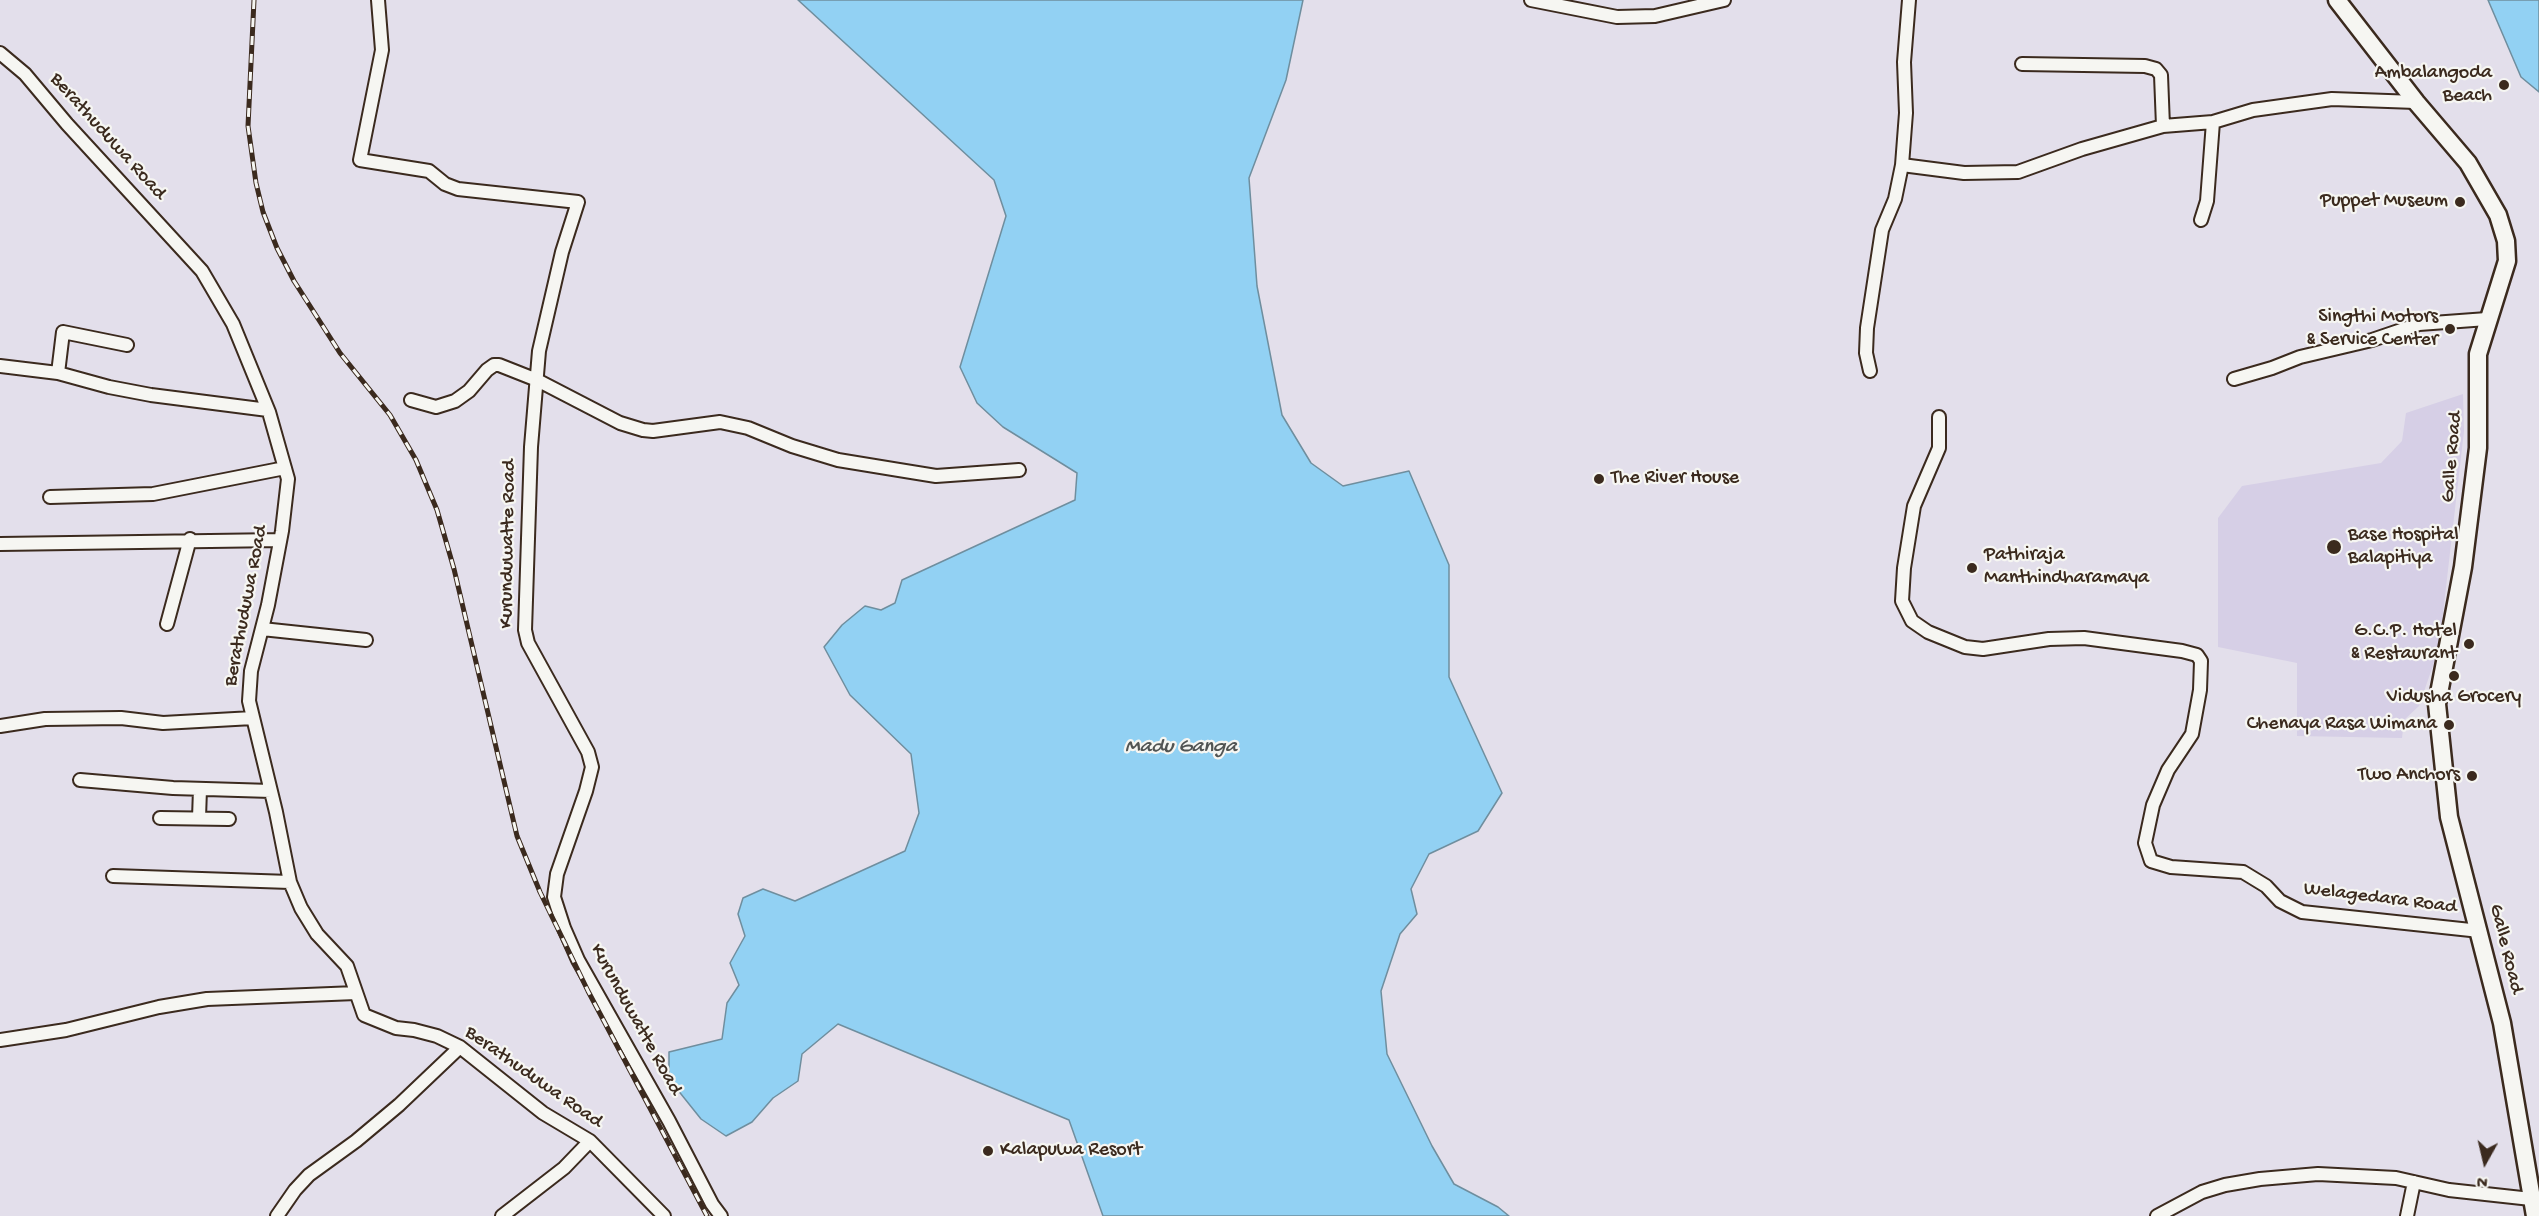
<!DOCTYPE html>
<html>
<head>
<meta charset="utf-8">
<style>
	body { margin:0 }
	#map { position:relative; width:2539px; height:1216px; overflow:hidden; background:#e3dfeb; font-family:"Gochi Hand",sans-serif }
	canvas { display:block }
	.north { position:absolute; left:2455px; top:1132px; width:60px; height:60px; -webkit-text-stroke:4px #f6f6f2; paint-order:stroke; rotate:188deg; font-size:16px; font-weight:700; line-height:24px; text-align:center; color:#3b2a1e }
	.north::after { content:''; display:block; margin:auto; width:21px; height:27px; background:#3b2a1e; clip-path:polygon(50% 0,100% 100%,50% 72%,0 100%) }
</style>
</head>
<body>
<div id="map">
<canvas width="2539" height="1216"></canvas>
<div class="north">N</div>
</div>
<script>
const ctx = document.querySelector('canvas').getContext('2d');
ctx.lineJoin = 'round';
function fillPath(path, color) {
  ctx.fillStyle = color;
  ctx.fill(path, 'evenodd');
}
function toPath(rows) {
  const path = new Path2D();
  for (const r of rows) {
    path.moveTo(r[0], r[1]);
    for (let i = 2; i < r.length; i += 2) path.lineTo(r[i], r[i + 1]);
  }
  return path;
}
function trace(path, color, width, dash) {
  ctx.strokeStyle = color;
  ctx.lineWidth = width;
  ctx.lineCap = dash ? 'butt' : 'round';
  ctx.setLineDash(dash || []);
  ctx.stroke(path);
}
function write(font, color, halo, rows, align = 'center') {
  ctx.font = font + ' "Gochi Hand",sans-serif';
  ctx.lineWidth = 4.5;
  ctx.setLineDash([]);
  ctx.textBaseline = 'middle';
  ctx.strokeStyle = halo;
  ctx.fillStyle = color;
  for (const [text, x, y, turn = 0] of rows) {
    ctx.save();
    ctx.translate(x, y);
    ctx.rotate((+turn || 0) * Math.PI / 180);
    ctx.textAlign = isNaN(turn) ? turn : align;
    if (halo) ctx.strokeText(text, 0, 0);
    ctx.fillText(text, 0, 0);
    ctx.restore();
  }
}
fillPath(toPath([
	[2463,394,2464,431,2439,648,2419,706,2404,720,2402,738,2297,736,2297,663,2218,647,2218,518,2242,486,2381,463,2402,441,2406,413]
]), '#d6cfe6');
const water = toPath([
	[798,0,1303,0,1286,80,1249,178,1257,286,1282,415,1311,463,1343,486,1409,471,1449,565,1449,677,1502,793,1478,831,1429,854,1411,889,1417,914,1400,934,1381,991,1387,1054,1432,1146,1454,1184,1498,1207,1509,1216,1103,1216,1069,1120,838,1024,802,1054,798,1081,773,1098,752,1122,726,1136,701,1119,669,1079,669,1052,722,1039,727,1003,739,985,730,963,745,936,738,914,743,898,763,889,795,901,905,851,919,813,911,754,850,695,824,647,842,625,865,606,881,610,895,603,902,580,1075,500,1077,473,1003,427,977,403,960,367,1006,216,994,180,798,0],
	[2488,0,2539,0,2539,92,2521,77,2488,0]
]);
fillPath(water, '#92d1f3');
trace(water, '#6f8e9e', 1.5);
const minor = toPath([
	[378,0,382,50,360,160,429,171,445,184,458,189,578,202,562,252,539,351,531,447,525,630,528,643,588,752,592,767,586,791,557,874,554,897,564,928,578,960,669,1121,712,1204,721,1216],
	[1531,0,1617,17,1655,16,1724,0],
	[0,53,25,74,67,124,202,271,233,324,269,412,288,479,282,531,268,605,251,671,249,701,276,812,290,882,301,908,317,934,347,966,364,1015,396,1028,414,1030,437,1036,460,1047,543,1113,590,1141,664,1216],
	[2022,64,2145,66,2156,69,2161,75,2163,126],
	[1902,165,1964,173,2018,172,2082,149,2163,126,2213,122,2253,110,2332,99,2416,102],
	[2201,220,2207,201,2213,122],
	[0,366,58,373,109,387,151,395,268,410],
	[1870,371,1866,353,1867,328,1882,230,1895,199,1902,165,1906,113,1904,62,1909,0],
	[58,373,63,332,127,345],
	[2234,379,2272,368,2300,357,2372,340,2419,324,2487,319],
	[411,400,436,407,455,401,469,391,487,370,494,365,499,365,537,380,620,423,643,430,653,431,720,422,748,428,792,446,838,460,899,470,936,476,1019,470],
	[1939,417,1939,448,1914,506,1904,568,1902,601,1912,621,1928,632,1965,647,1983,649,2049,639,2084,638,2182,651,2197,655,2201,661,2200,690,2192,734,2168,770,2153,805,2145,843,2151,861,2171,867,2243,872,2266,886,2280,901,2302,912,2480,931],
	[50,497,153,494,285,468],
	[0,544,280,540],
	[167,624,190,539],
	[262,629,366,640],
	[0,726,45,719,121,718,163,723,253,718],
	[80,780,173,788,271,791],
	[160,818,229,819],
	[199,818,200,789],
	[113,876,290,882],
	[0,1040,66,1030,159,1007,207,999,356,993],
	[277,1216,295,1190,309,1175,356,1141,399,1105,460,1047],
	[502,1216,564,1168,590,1141],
	[2157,1216,2202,1192,2225,1185,2260,1179,2318,1174,2396,1178,2449,1190,2531,1199],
	[2407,1216,2414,1182]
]);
const highway = toPath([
	[2337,0,2416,102,2468,163,2498,215,2506,241,2507,261,2478,354,2478,448,2463,567,2437,704,2449,817,2502,1023,2535,1216]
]);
trace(minor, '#3b2a1e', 16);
trace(highway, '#3b2a1e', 21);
trace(minor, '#f6f6f2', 12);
trace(highway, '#f6f6f2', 16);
const rail = toPath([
	[254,0,248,126,256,183,263,212,277,248,294,281,340,353,390,415,416,460,437,510,454,569,517,836,540,892,588,991,707,1216]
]);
trace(rail, '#3b2a1e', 5);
trace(rail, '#f6f6f2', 3, [9]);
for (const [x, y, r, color] of [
	[2504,85,6,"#3b2a1e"],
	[2460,202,6,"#3b2a1e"],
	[2450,329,6,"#3b2a1e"],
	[1599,479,6,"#3b2a1e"],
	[2334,547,8,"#3b2a1e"],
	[1972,568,6,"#3b2a1e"],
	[2469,644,6,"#3b2a1e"],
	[2454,676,6,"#3b2a1e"],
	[2449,725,6,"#3b2a1e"],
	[2472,776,6,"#3b2a1e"],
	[988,1151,6,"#3b2a1e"]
]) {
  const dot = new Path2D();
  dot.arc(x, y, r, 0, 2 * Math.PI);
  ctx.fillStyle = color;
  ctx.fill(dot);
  trace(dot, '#f6f6f2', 2);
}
write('20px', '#3b2a1e', '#f6f6f2', [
	["Ambalangoda",2492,74],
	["Beach",2492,97],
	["Puppet Museum",2448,202],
	["Singthi Motors",2438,318],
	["& Service Center",2438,341],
	["The River House",1611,479,"left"],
	["Base Hospital",2348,536,"left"],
	["Balapitiya",2348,559,"left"],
	["Pathiraja",1984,556,"left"],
	["Manthindharamaya",1984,579,"left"],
	["G.C.P. Hotel",2457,632],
	["& Restaurant",2457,655],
	["Vidusha Grocery",2454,698,"center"],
	["Chenaya Rasa Wimana",2437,725],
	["Two Anchors",2460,776],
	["Kalapuwa Resort",1000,1151,"left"]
], 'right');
write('20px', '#3b2a1e', '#f6f6f2', [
	["Berathuduwa Road",107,137,48],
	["Galle Road",2453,457,-85],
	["Kurunduwatte Road",509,544,-89],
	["Berathuduwa Road",247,606,-79],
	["Welagedara Road",2380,899,7],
	["Galle Road",2505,949,76],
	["Kurunduwatte Road",635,1020,61],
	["Berathuduwa Road",533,1078,35]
]);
write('italic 21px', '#515453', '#f6f6f2', [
	["Madu Ganga",1181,748]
]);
</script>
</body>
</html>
